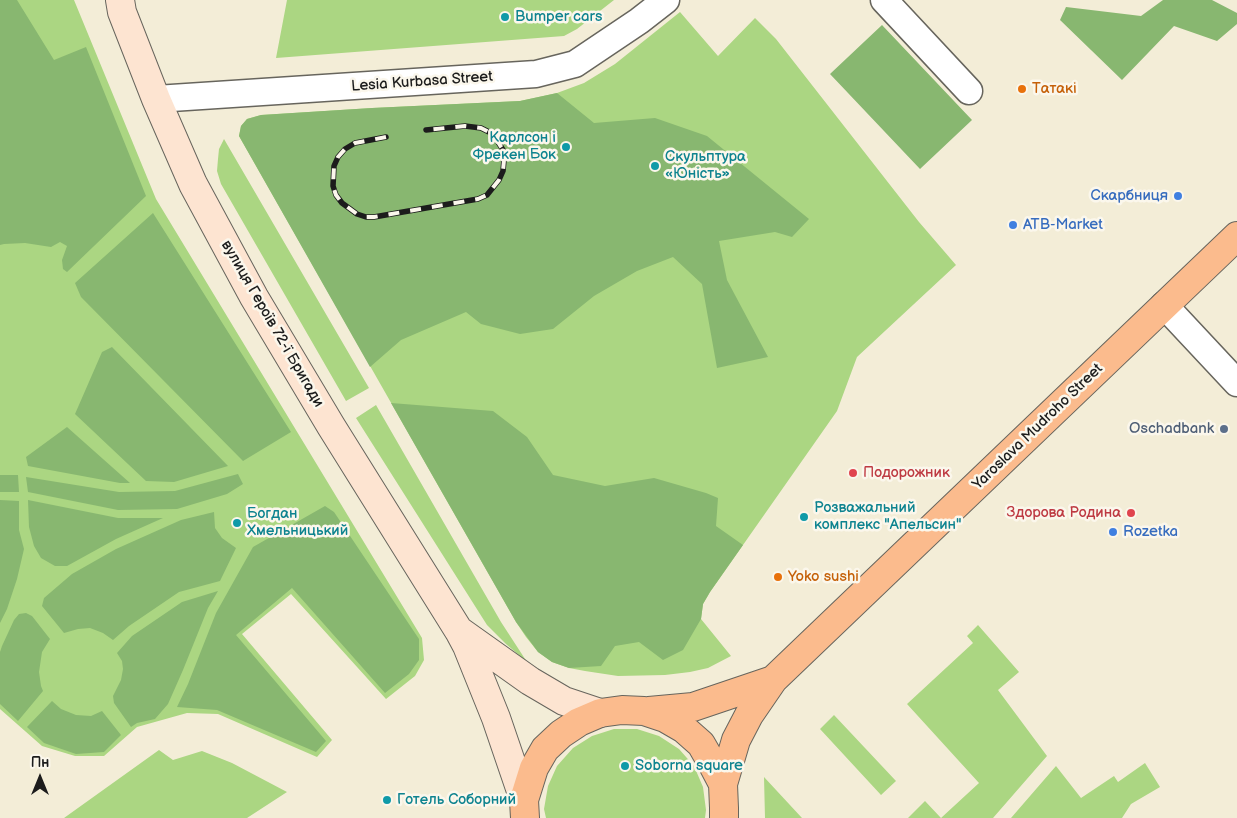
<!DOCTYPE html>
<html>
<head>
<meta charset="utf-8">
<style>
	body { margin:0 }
	#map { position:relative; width:1237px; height:818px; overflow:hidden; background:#f3edd7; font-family:"Balsamiq Sans",sans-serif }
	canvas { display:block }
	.north { position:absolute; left:15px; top:753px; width:50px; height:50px; -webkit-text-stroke:4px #fbf7ec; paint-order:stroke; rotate:0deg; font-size:14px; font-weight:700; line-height:20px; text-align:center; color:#1c1c1c }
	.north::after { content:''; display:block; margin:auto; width:18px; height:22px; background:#1c1c1c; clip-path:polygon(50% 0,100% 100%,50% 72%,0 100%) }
</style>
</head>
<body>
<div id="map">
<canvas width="1237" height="818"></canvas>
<div class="north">Пн</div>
</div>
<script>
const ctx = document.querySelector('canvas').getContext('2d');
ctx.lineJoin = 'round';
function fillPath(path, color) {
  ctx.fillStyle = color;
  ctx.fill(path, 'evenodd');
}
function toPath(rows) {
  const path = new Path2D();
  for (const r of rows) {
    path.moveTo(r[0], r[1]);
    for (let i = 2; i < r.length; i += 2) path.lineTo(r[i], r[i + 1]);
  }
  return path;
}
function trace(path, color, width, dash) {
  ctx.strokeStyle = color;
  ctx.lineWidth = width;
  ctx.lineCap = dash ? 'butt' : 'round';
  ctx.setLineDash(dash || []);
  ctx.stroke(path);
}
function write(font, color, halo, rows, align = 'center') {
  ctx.font = font + ' "Balsamiq Sans",sans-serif';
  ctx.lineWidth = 5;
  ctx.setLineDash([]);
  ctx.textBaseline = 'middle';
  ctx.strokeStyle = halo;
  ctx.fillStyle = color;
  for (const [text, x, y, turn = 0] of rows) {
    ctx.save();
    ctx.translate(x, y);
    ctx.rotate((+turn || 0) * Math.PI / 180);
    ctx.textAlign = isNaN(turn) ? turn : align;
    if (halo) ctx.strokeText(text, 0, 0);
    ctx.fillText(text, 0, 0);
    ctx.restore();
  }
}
fillPath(toPath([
	[0,0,74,0,156,199,422,638,424,660,415,676,386,699,291,594,242,634,332,740,317,757,218,714,187,713,137,727,104,756,75,756,42,746,0,709],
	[287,0,614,0,577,29,564,36,276,58],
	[680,12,718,56,755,18,776,39,919,222,956,265,857,357,837,411,710,592,703,604,701,619,731,656,708,668,690,672,665,675,618,676,585,671,569,668,552,662,538,652,526,637,516,622,239,136,241,126,247,119,261,115,372,108,520,101,557,93,584,83,615,64],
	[224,139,369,388,346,401,221,184,217,171,218,159,219,149],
	[376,405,501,622,527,662,506,644,487,625,356,418],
	[978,625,1019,672,998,690,1047,756,993,818,941,818,979,783,907,704,973,643,967,636],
	[834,715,896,781,881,795,820,729],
	[614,729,637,729,659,736,679,749,694,766,703,787,706,810,705,818,546,818,544,809,548,786,557,766,573,748,592,736],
	[159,750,173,760,202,751,232,763,287,792,247,818,64,818],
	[1145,763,1160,787,1131,804,1122,818,1011,818,1056,766,1081,798,1114,776,1118,782],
	[764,777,802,818,765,818],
	[925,801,941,818,908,818]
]), '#abd682');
fillPath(toPath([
	[0,0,17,0,54,60,86,47,146,196,67,272,63,269,62,260,67,246,60,242,51,247,25,243,4,244,0,245],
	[1163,0,1212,0,1237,13,1237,24,1217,41,1174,26,1122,80,1060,20,1066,7,1141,16],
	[882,25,972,120,920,169,830,74],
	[557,93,594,123,655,118,707,136,809,219,792,237,775,232,719,241,727,280,768,357,717,368,702,284,673,257,637,271,594,296,553,329,520,334,481,324,466,312,401,340,370,367,239,136,241,126,247,119,261,115,372,108,520,101],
	[153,213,291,432,243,461,81,297,75,283],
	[112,347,228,466,174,482,146,481,75,414,102,352],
	[391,403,493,411,527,437,553,475,605,486,654,478,706,493,718,498,716,526,743,545,710,592,703,604,701,619,683,650,663,660,639,642,615,646,601,666,569,668,552,662,538,652,516,622],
	[67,427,130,483,120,483,28,466,26,457],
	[238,474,243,484,227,494,177,509,118,510,28,492,26,477,119,492,175,491],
	[0,475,18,475,19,492,0,492],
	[0,500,19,501,19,530,24,549,17,579,7,609,0,623],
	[28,500,118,518,163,518,116,539,67,566,55,566,41,558,34,546,29,527],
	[325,506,334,512,419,639,419,660,409,674,385,693,292,588,236,635,326,741,316,752,217,710,177,707,188,684,216,613,253,547],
	[214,512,215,528,222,538,236,548,220,581,179,592,129,626,113,640,103,633,90,628,78,629,64,633,42,606,44,598,72,574,116,549,181,520],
	[218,591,208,608,183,670,168,704,155,719,137,723,131,727,114,703,113,696,121,680,123,669,122,661,117,653,132,636,182,602],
	[26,613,32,616,50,639,42,652,39,672,41,686,43,691,18,721,0,704,0,652,2,646,14,620,19,614],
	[52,701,61,709,76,715,91,716,102,711,121,735,104,752,76,754,44,743,27,727]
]), '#88b770');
const street = toPath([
	[884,0,969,91],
	[156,99,536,74,575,64,639,21,666,0],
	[1164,305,1237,383]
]);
const secondary = toPath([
	[120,0,122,12,156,99,193,184,254,297,331,426,459,631,467,646,496,718,524,800],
	[461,632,530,681,564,701,600,713]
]);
const primary = toPath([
	[649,711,693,707,773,680],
	[723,784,736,740,749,715,773,680,1237,236],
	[525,818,524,800,534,768,545,749,561,734,579,722,600,713,622,710,644,711,665,718,684,729,701,744,712,763,723,784,724,808,724,818]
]);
trace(street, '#67655d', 29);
trace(secondary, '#67655d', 30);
trace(primary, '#67655d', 30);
trace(street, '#fff', 26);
trace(secondary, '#fde4d1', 28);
trace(primary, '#fbbb8d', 28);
const rail = toPath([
	[386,137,355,143,345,149,338,157,334,166,333,186,336,195,342,203,357,214,366,217,374,217,478,199,487,195,499,180,503,171,504,160,503,150,493,134,481,128,465,126,426,130]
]);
trace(rail, '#1c1c1c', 5.5);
trace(rail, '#fbf7ec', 4, [11]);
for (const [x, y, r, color] of [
	[505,17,5,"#0f9aa8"],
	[1022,89,5,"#e8710a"],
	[566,147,5,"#0f9aa8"],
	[655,166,5,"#0f9aa8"],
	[1178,196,5,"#3f7fe0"],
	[1013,225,5,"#3f7fe0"],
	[1224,429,5,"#5c6f8a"],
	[853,473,5,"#e0444e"],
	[1131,513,5,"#e0444e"],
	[804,517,5,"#0f9aa8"],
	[237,523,5,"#0f9aa8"],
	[1113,532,5,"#3f7fe0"],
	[778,577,5,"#e8710a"],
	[625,766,5,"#0f9aa8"],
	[387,800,5,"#0f9aa8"]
]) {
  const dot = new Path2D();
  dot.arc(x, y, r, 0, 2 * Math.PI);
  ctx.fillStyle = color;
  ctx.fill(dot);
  trace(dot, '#fbf7ec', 2);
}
write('15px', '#0d838f', '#fbf7ec', [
	["Bumper cars",515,17],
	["Карлсон і",556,138,"right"],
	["Фрекен Бок",556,155,"right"],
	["Скульптура",665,157],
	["«Юність»",665,174],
	["Розважальний",814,508],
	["комплекс \"Апельсин\"",814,525],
	["Богдан",247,514],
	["Хмельницький",247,531],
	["Soborna square",635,766],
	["Готель Соборний",397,800]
], 'left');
write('15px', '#1c1c1c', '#fbf7ec', [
	["Lesia Kurbasa Street",422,82,-4],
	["вулиця Героїв 72-ї Бригади",272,324,60],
	["Yaroslava Mudroho Street",1038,427,-44]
]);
write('15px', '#c56008', '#fbf7ec', [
	["Татакі",1032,89],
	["Yoko sushi",788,577]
], 'left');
write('15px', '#366cbe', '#fbf7ec', [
	["Скарбниця",1168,196,"right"],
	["ATB-Market",1023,225],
	["Rozetka",1123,532]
], 'left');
write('15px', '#4e5e75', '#fbf7ec', [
	["Oschadbank",1214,429]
], 'right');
write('15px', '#be3a42', '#fbf7ec', [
	["Подорожник",863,473],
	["Здорова Родина",1121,513,"right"]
], 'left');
</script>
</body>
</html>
